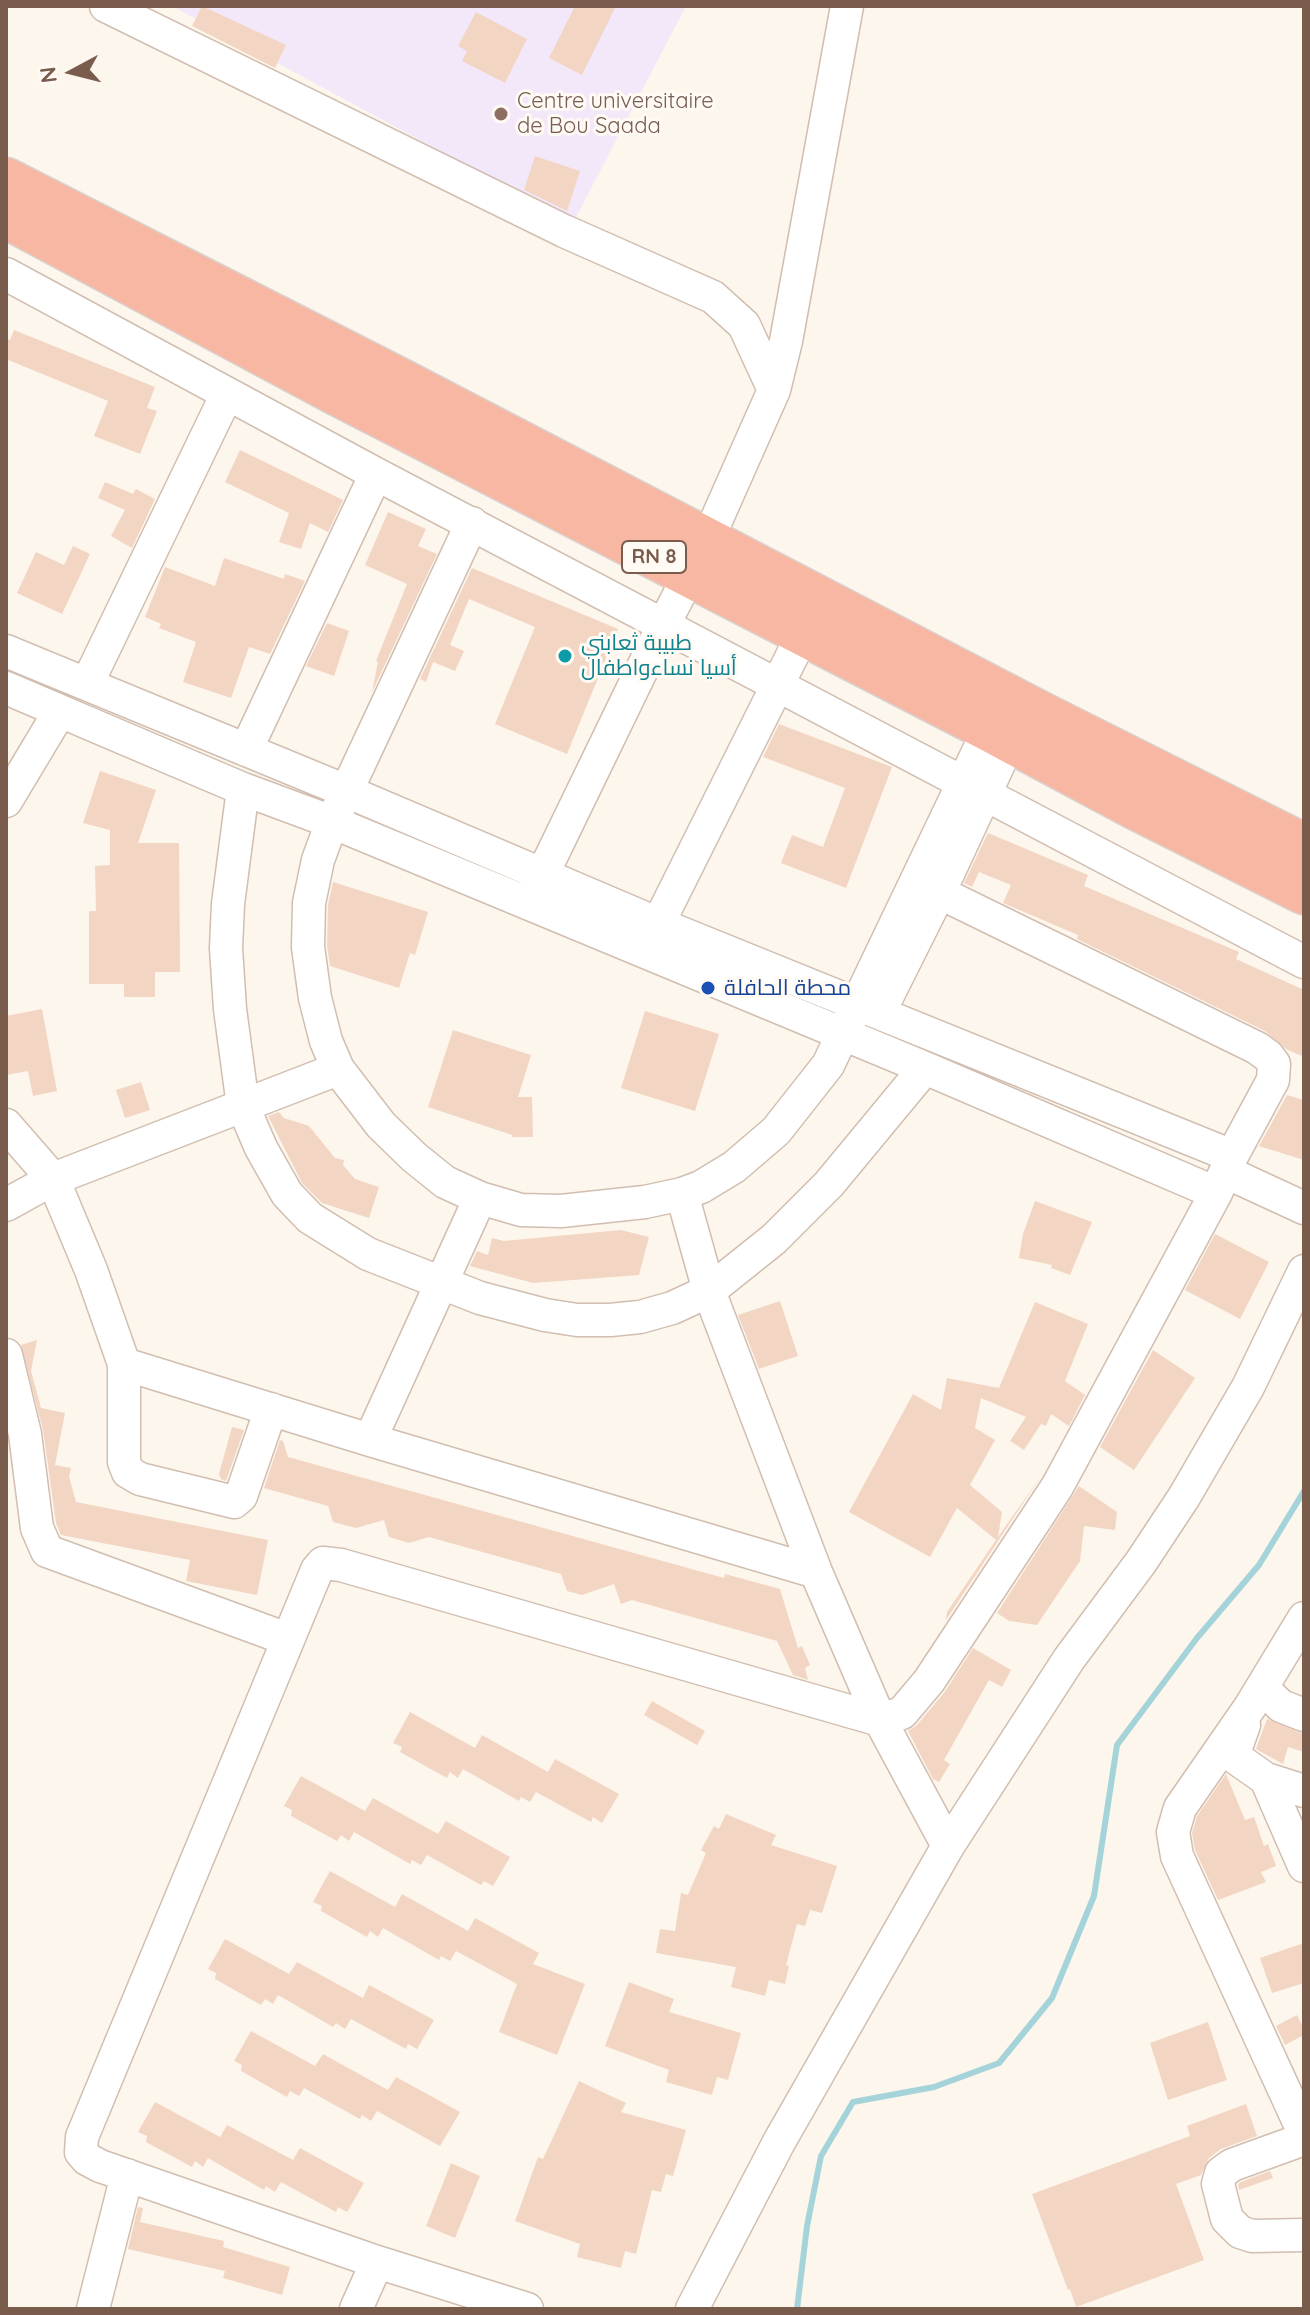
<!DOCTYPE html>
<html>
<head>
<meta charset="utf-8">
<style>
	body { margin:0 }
	#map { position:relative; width:1310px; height:2315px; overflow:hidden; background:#fdf6ec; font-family:Quicksand,sans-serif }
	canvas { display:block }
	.frame { position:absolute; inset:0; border:8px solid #7a5c4d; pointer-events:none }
	.north { position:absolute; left:32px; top:32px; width:80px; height:80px; -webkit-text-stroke:6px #fffaf3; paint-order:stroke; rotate:263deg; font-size:22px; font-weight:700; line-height:32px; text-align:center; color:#7a5c4d }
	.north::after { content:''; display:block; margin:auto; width:28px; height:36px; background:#7a5c4d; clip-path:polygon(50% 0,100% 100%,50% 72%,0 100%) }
</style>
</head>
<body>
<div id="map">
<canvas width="1310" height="2315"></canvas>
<div class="frame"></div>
<div class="north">N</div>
</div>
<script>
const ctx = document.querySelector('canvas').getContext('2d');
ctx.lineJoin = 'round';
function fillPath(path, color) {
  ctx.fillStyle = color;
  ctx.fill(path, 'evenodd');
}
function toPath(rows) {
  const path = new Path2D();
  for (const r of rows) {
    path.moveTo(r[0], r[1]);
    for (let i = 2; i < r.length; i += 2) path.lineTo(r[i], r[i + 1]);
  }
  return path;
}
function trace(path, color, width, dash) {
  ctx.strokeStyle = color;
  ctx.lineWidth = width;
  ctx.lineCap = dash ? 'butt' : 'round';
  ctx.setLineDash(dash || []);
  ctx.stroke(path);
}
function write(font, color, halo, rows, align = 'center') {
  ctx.font = font + ' Quicksand,Cairo,sans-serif';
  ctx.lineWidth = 6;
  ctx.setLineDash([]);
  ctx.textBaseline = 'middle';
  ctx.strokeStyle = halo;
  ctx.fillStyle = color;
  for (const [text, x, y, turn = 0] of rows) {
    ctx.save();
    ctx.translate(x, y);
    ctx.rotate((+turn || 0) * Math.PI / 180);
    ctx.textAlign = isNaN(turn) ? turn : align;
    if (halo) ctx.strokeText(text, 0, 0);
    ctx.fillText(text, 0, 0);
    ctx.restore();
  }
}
fillPath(toPath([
	[172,6,686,6,573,223]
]), '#f3e8fa');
trace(toPath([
	[797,2309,807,2226,821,2156,853,2102,934,2087,999,2063,1052,1998,1094,1896,1117,1745,1197,1638,1259,1565,1304,1491]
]), '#a5d3da', 6);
fillPath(toPath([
	[202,6,286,45,275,68,192,26],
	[575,6,616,6,582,75,549,58],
	[476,12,527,39,505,83,462,61,467,51,458,46],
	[535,156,580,171,567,211,524,190],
	[14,330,155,387,147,408,157,411,140,454,94,436,108,401,6,359,6,338,10,340],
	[240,450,343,500,328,532,310,523,301,549,279,542,289,513,225,482],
	[105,482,133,494,136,489,155,499,132,548,111,536,125,510,98,498],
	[388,512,426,529,418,546,437,554,372,692,378,662,376,661,407,584,365,565],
	[73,546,90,554,62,614,17,593,36,552,64,565],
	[224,558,284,579,285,574,305,581,270,654,249,647,231,698,183,682,196,642,159,628,161,624,145,617,165,567,215,586],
	[472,568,618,629,567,754,495,724,535,627,469,599,450,645,464,651,455,671,433,662,426,682,420,679],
	[327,623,349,631,334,676,306,666],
	[779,724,892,767,846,888,781,863,792,835,823,847,845,788,763,757],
	[100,771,156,790,138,843,179,843,180,972,155,972,155,997,124,997,124,984,89,984,89,911,96,911,95,866,110,865,110,830,83,823],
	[988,833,1088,875,1084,886,1239,952,1236,959,1304,990,1304,1057,1286,1049,1265,1031,1077,939,1078,935,1003,903,1011,885,979,872,972,887,964,883],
	[333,882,428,912,415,955,410,953,399,988,330,966,327,946,328,905],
	[42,1009,57,1091,33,1096,28,1071,6,1075,6,1016],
	[645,1011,719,1034,695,1111,621,1088],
	[453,1030,531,1055,518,1097,532,1097,533,1137,512,1137,512,1135,428,1107],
	[141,1082,150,1110,125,1118,116,1090],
	[1287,1095,1304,1100,1304,1160,1259,1146],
	[279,1112,284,1118,309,1126,335,1158,344,1160,343,1165,355,1179,379,1187,369,1218,322,1203,302,1183,268,1116],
	[1035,1201,1092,1222,1070,1275,1051,1268,1052,1265,1019,1258,1023,1234],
	[621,1230,649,1237,639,1275,533,1283,470,1266,477,1251,488,1255,492,1238,504,1241],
	[1215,1234,1269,1262,1240,1319,1185,1290],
	[780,1301,798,1356,759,1369,738,1315],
	[1035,1302,1088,1324,1065,1381,1085,1395,1069,1426,1051,1414,1046,1426,1041,1424,1024,1450,1010,1441,1026,1417,981,1398,975,1428,995,1440,970,1485,1002,1512,998,1537,1041,1476,946,1620,947,1612,996,1540,957,1508,930,1557,849,1512,913,1394,941,1410,947,1378,999,1388],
	[37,1340,31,1371,41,1408,65,1413,55,1465,71,1468,69,1477,76,1502,268,1540,257,1595,186,1581,190,1560,61,1535,56,1523,43,1430,21,1345],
	[1153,1350,1195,1378,1134,1470,1100,1447],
	[232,1427,244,1430,226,1481,221,1479,219,1474],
	[280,1440,283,1441,288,1457,724,1578,725,1574,780,1589,798,1648,802,1646,810,1665,805,1668,808,1680,793,1675,777,1641,632,1600,621,1604,614,1584,582,1595,567,1591,561,1574,429,1537,409,1543,389,1537,384,1520,356,1528,333,1522,328,1506,264,1488],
	[1079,1486,1117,1512,1115,1530,1084,1526,1080,1561,1037,1625,1009,1621,997,1613],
	[973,1648,1011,1670,1002,1687,989,1680,944,1760,950,1764,939,1782,933,1779,908,1731,917,1725,944,1693],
	[652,1701,705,1731,697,1745,644,1715],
	[410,1712,475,1748,482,1735,548,1772,555,1759,619,1794,602,1823,593,1817,591,1822,536,1792,530,1802,521,1797,519,1801,463,1769,458,1778,450,1772,447,1778,400,1752,402,1747,393,1743],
	[1267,1719,1304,1734,1304,1752,1288,1747,1283,1764,1256,1749],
	[1226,1774,1245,1820,1254,1817,1264,1846,1268,1844,1276,1866,1261,1872,1266,1882,1218,1900,1195,1850,1192,1833,1197,1816],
	[301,1776,365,1811,373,1798,438,1834,446,1821,510,1857,493,1886,484,1881,481,1885,427,1855,421,1865,412,1860,410,1864,354,1832,349,1841,341,1835,337,1841,291,1816,292,1810,284,1806],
	[726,1814,776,1835,771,1845,837,1866,822,1913,810,1910,805,1926,797,1924,786,1965,789,1966,785,1984,769,1980,765,1996,731,1987,736,1967,656,1953,660,1929,675,1931,681,1893,688,1895,706,1853,701,1850,714,1826,719,1829],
	[330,1871,395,1907,402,1894,468,1931,475,1918,539,1953,533,1964,585,1984,557,2055,499,2032,517,1984,456,1951,450,1961,441,1956,439,1960,383,1928,378,1937,370,1931,367,1937,321,1911,322,1906,313,1902],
	[225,1939,289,1974,297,1962,363,1998,369,1985,434,2020,417,2049,408,2044,406,2049,351,2019,345,2029,336,2023,333,2027,278,1995,273,2004,265,1999,261,2005,215,1979,216,1973,208,1969],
	[1304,1943,1304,1983,1272,1993,1260,1958],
	[629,1982,674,1999,669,2012,741,2033,728,2080,717,2077,712,2095,666,2082,669,2070,605,2046],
	[1297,2015,1304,2029,1304,2035,1285,2045,1276,2026],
	[1208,2022,1227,2080,1168,2100,1150,2043],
	[251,2031,315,2066,323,2054,388,2090,396,2077,460,2112,440,2146,377,2111,371,2121,362,2115,360,2119,304,2088,299,2096,290,2091,287,2097,241,2071,242,2065,234,2061],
	[579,2081,626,2103,621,2112,686,2130,673,2176,666,2174,661,2192,652,2190,636,2254,625,2251,621,2268,577,2257,580,2244,515,2221,538,2157,543,2159],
	[155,2102,220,2137,227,2125,293,2160,300,2148,364,2183,347,2212,338,2207,336,2212,281,2182,275,2192,266,2186,264,2190,208,2158,203,2167,195,2161,192,2167,146,2142,147,2136,138,2132],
	[1246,2104,1257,2136,1221,2149,1209,2158,1201,2175,1176,2184,1204,2260,1076,2307,1070,2289,1068,2290,1032,2194,1190,2136,1187,2126],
	[451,2163,480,2176,455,2238,426,2226],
	[1270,2171,1273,2178,1239,2190,1238,2184,1241,2182],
	[138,2207,143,2208,140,2222,224,2241,223,2247,290,2267,282,2295,223,2278,225,2271,128,2249]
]), '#f3d5c3');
const minor = toPath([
	[106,6,564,231,713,297,744,325,774,390],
	[6,274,376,474,1304,962],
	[472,523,332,822,318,860,309,903,308,947,315,998,326,1041,338,1069,381,1125,414,1157,445,1182,480,1198,521,1210,561,1211,645,1202,682,1194,701,1187,734,1167,776,1131,828,1065,989,729],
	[6,651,346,791,659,924,1232,1156,1216,1193,1057,1487,929,1681,902,1713,880,1720,341,1565,323,1563,317,1570,82,2137,81,2152,87,2159,100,2166,377,2262,527,2309],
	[87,684,227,394],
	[6,688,243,789,332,822,925,1068,1216,1193],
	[246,750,376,474],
	[243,789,228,904,226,948,230,1009,243,1106,261,1148,287,1194,310,1218,368,1254,480,1298,545,1315,577,1320,610,1320,640,1317,672,1308,709,1291,774,1239,829,1184,925,1068],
	[6,801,60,711],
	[916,881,1257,1048,1268,1056,1274,1064,1273,1080,1232,1156],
	[533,894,664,624,707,541,774,390,786,341,847,6],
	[650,940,803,634],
	[879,1013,939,893,1010,740],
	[6,1125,53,1179,91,1270,124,1364,124,1462,128,1472,140,1479,234,1502,241,1496,271,1409],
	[1226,1172,1304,1208],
	[682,1194,709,1291,816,1572,880,1720,948,1846],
	[6,1205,53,1179,338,1069],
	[6,1355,25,1434,37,1528,47,1551,287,1639],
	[124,1364,370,1440,816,1572],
	[370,1440,480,1198],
	[1304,1618,1250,1707,1180,1808,1173,1832,1177,1856,1304,2133],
	[1262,1688,1281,1706,1304,1715],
	[1244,1725,1233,1756,1266,1779,1304,1866],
	[1266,1779,1304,1791],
	[1304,2139,1232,2165,1221,2173,1218,2184,1227,2219,1240,2232,1252,2236,1304,2235],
	[93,2309,127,2175],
	[356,2309,377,2262],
	[692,2309,779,2142,948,1846,1069,1659,1141,1562,1184,1497,1248,1387,1304,1271]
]);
const highway = toPath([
	[6,180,399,380,1041,714,1304,846],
	[6,216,333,391,989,729,1135,807,1304,892]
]);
trace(minor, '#d1beb0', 35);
trace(highway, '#dad1cd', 47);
trace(minor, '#fff', 32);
trace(highway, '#f7b7a3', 44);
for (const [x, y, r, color] of [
	[501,114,8,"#8d6e63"],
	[565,656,8,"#0f9aa8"],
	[708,988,8,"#1a4fb4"]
]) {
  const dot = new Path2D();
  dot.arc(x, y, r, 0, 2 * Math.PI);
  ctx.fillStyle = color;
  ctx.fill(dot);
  trace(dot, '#fffaf3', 3);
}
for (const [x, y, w] of [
	[654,557,64]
]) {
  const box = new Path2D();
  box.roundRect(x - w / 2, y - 16, w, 32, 6);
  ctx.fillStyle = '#fffaf3';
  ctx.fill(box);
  trace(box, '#7a5c4d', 2);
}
write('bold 20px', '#7a5c4d', null, [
	["RN 8",654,557]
]);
write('22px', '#785e54', '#fffaf3', [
	["Centre universitaire",517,101],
	["de Bou Saada",517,126]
], 'left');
write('22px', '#0d838f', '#fffaf3', [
	["طبيبة ثعابني",581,643],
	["أسيا نساءواطفال",581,668]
], 'left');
write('22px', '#164399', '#fffaf3', [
	["محطة الحافلة",724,988]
], 'left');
</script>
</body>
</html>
